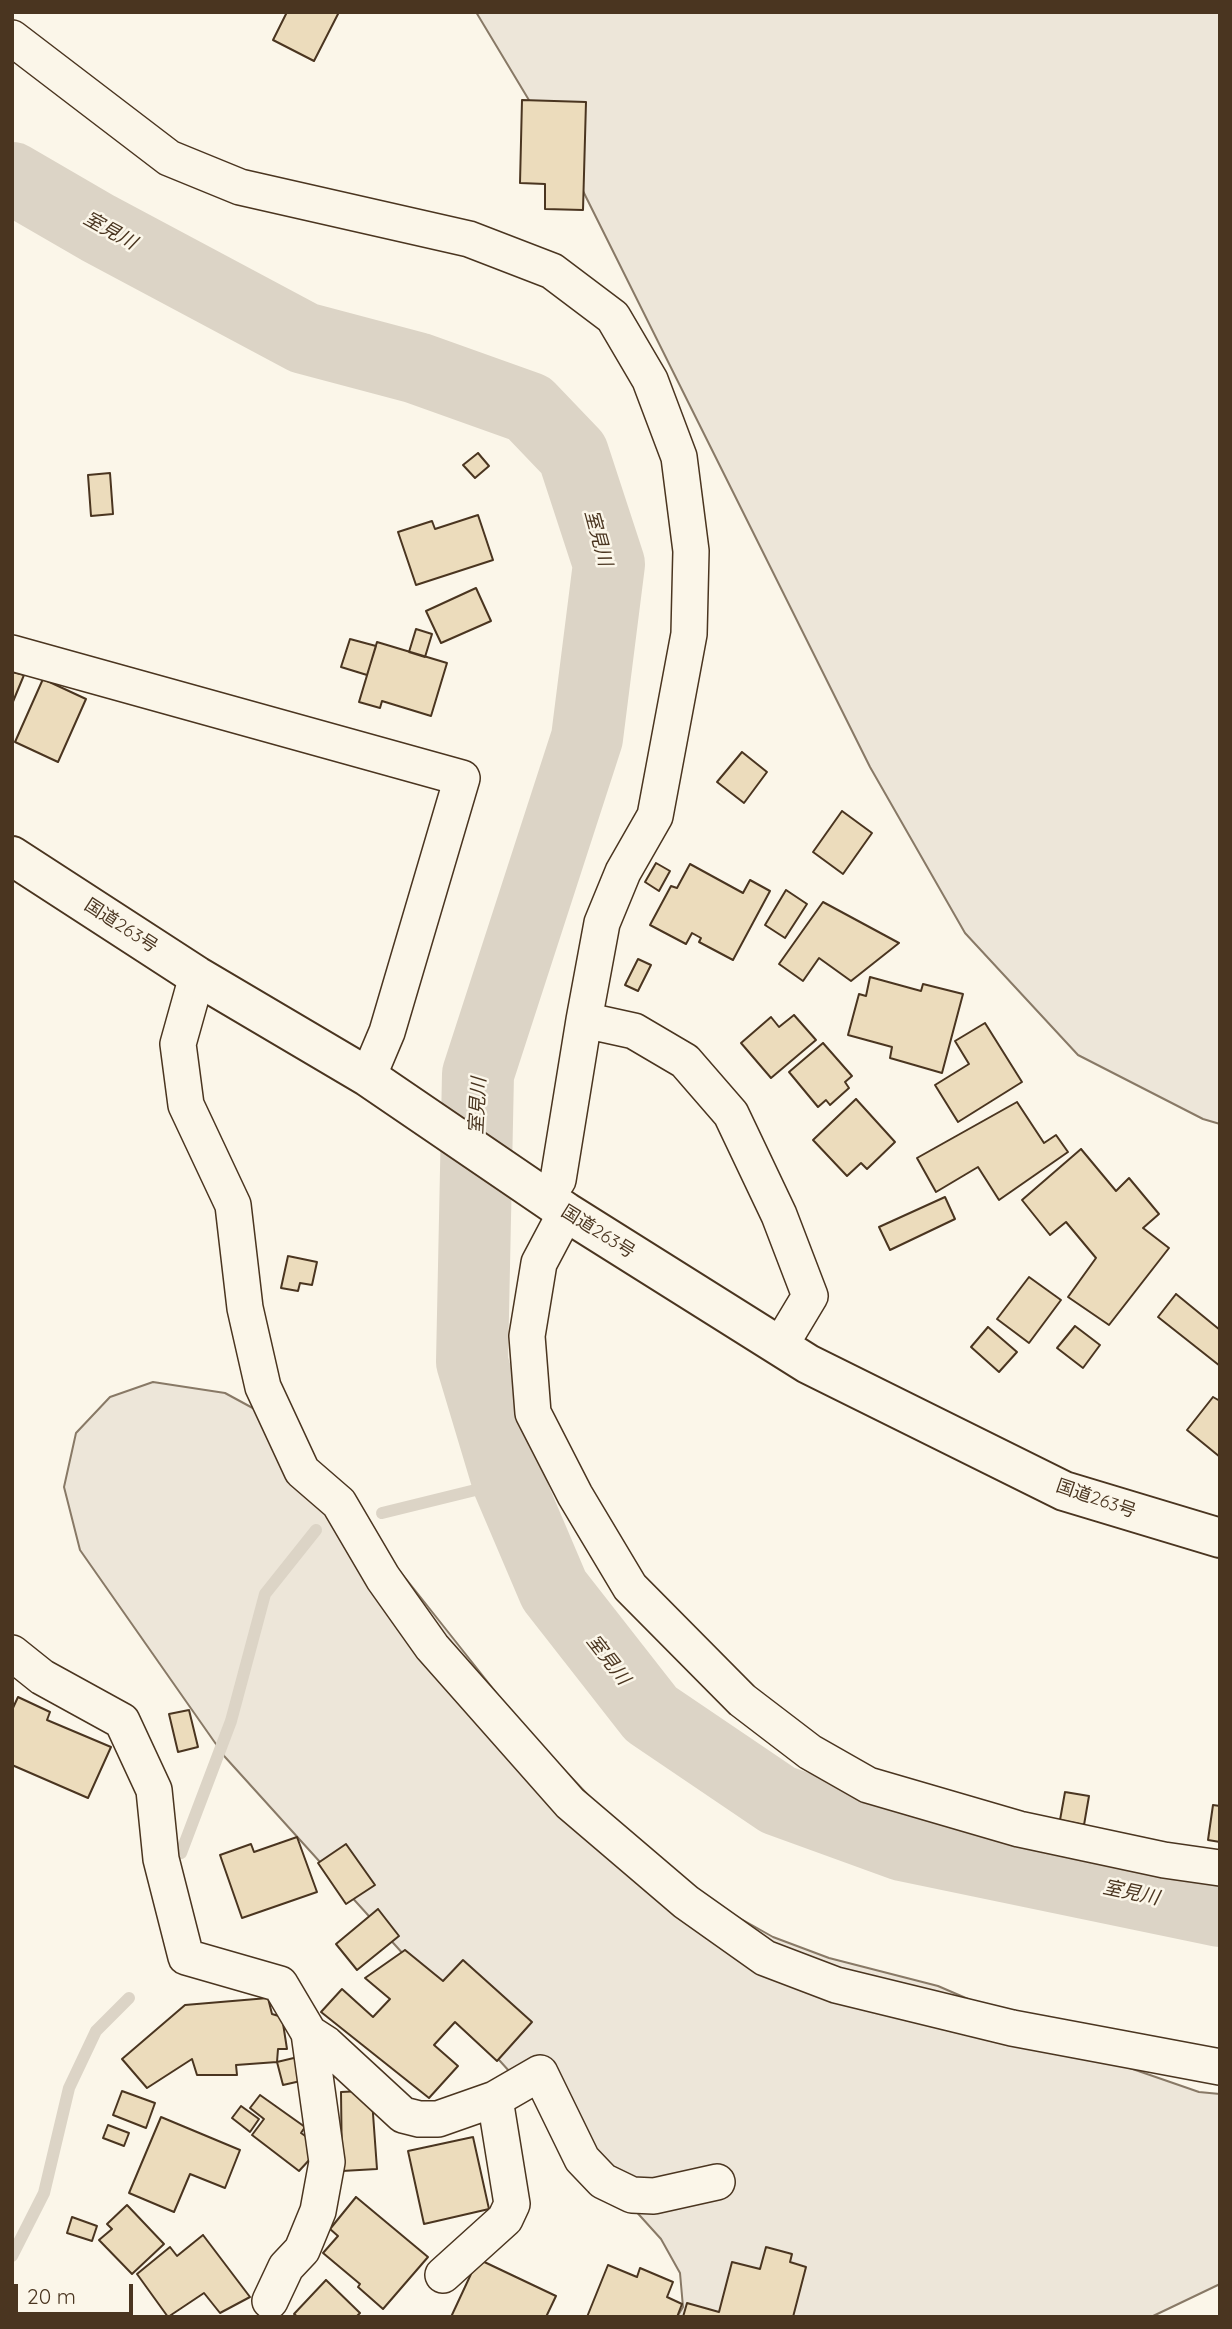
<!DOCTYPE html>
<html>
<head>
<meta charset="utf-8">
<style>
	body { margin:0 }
	#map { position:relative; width:1232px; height:2329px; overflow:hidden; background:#fbf6e9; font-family:Quicksand,sans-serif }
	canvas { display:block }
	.frame { position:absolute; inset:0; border:14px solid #4a3520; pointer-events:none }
	.scale { position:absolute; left:14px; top:2284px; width:119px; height:32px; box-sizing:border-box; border:4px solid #4a3520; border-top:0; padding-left:9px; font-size:21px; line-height:24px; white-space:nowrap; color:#4a3520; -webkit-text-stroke:5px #fbf6e9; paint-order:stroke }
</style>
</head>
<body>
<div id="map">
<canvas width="1232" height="2329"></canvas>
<div class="frame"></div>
<div class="scale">20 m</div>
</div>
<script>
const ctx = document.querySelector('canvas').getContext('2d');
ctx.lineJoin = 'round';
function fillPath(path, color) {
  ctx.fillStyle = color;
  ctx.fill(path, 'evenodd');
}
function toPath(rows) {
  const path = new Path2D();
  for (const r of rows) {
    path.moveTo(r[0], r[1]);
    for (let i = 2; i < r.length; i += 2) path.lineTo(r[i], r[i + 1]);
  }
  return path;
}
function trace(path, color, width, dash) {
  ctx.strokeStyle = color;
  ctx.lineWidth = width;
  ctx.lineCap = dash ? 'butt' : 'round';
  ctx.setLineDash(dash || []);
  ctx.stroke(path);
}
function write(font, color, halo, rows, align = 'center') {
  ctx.font = font + ' Quicksand,"Noto Sans JP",sans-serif';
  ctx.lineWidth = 5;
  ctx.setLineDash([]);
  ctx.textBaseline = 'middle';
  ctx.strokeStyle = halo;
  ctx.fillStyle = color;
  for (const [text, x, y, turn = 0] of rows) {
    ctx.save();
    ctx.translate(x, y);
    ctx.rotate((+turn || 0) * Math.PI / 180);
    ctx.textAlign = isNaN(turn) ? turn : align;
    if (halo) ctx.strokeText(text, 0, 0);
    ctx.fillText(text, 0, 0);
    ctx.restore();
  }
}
const green = toPath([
	[476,12,1220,12,1220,1124,1203,1119,1078,1055,965,933,870,767,580,185,476,12],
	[153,1382,225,1393,284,1425,521,1724,605,1813,702,1897,773,1937,829,1958,938,1986,1121,2065,1199,2092,1220,2094,1220,2284,1151,2317,677,2317,683,2307,680,2273,661,2239,225,1757,80,1550,64,1487,76,1433,110,1397,153,1382]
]);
fillPath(green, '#ede6d9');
trace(green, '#887966', 2);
trace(toPath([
	[382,1513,508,1482],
	[181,1853,231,1721,265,1594,316,1530],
	[12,2256,44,2193,69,2088,96,2031,129,1998]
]), '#dcd4c6', 12);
trace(toPath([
	[12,178,98,228,304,338,417,368,529,408,573,454,609,564,587,738,478,1074,472,1362,508,1482,554,1590,651,1714,778,1800,902,1845,1220,1911]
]), '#dcd4c6', 72);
const building = toPath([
	[287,12,339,12,314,61,273,40,287,12],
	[522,100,586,102,583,210,545,209,545,184,520,183,522,100],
	[478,453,489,466,475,478,463,465,478,453],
	[110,473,113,514,91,516,88,475,110,473],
	[478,515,493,560,416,585,398,532,432,521,435,529,478,515],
	[476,588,491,621,441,643,426,611,476,588],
	[416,629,432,634,425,657,409,652,416,629],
	[350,639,376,646,367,675,341,667,350,639],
	[377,642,447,663,431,716,382,701,380,708,359,702,377,642],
	[12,672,24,675,12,704,12,672],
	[43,679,86,699,58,762,15,742,43,679],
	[742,752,767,772,744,803,717,782,742,752],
	[842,811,872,833,843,874,813,852,842,811],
	[656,863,670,871,659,891,645,882,656,863],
	[690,864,743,893,750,880,770,891,733,960,699,942,701,938,692,933,686,944,650,925,671,886,677,888,690,864],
	[786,890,807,904,785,938,765,925,786,890],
	[823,902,899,943,851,981,819,958,803,981,779,964,823,902],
	[638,959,651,965,638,991,625,985,638,959],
	[870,977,921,991,923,984,963,994,942,1073,890,1058,892,1047,848,1035,859,994,866,996,870,977],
	[794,1015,816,1040,771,1078,741,1043,771,1017,779,1027,794,1015],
	[985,1023,1022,1082,958,1122,935,1085,969,1064,955,1041,985,1023],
	[823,1043,852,1076,845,1082,849,1088,830,1105,826,1100,818,1107,789,1072,823,1043],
	[856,1099,895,1142,867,1169,861,1163,847,1176,813,1140,856,1099],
	[1017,1102,1044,1143,1056,1135,1068,1152,999,1200,978,1167,936,1192,917,1158,1017,1102],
	[1081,1149,1116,1191,1129,1178,1159,1214,1143,1228,1169,1248,1109,1325,1068,1297,1096,1258,1066,1222,1050,1235,1022,1200,1081,1149],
	[945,1197,955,1219,890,1250,879,1227,945,1197],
	[288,1256,317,1262,312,1285,300,1283,298,1291,281,1288,288,1256],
	[1029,1277,1061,1300,1029,1343,997,1319,1029,1277],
	[1176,1294,1220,1330,1220,1366,1158,1317,1176,1294],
	[1075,1326,1100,1345,1083,1368,1057,1348,1075,1326],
	[988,1327,1017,1352,999,1372,971,1347,988,1327],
	[1213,1397,1220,1401,1220,1457,1187,1430,1213,1397],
	[18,1697,50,1712,47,1720,111,1747,88,1798,12,1765,12,1710,18,1697],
	[189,1710,198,1747,178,1752,169,1714,189,1710],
	[1065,1792,1089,1796,1084,1825,1060,1820,1065,1792],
	[1213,1805,1220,1806,1220,1842,1208,1840,1213,1805],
	[297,1837,317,1892,242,1918,220,1855,251,1844,254,1852,297,1837],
	[346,1844,375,1885,346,1904,318,1863,346,1844],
	[378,1909,399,1936,357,1970,336,1944,378,1909],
	[405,1950,443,1981,463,1960,532,2022,497,2061,455,2022,434,2045,458,2066,429,2098,321,2012,342,1989,373,2017,390,1999,365,1978,405,1950],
	[268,1998,272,2014,282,2017,287,2049,278,2049,277,2062,236,2065,237,2075,197,2075,192,2059,147,2088,122,2059,185,2005,268,1998],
	[298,2057,305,2080,283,2085,277,2062,298,2057],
	[122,2091,155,2103,146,2128,113,2115,122,2091],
	[362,2091,372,2100,377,2169,342,2171,341,2092,362,2091],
	[260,2095,305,2127,301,2133,311,2140,311,2158,299,2171,252,2135,264,2119,250,2108,260,2095],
	[241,2106,259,2119,250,2132,232,2118,241,2106],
	[161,2117,240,2150,225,2188,190,2174,174,2212,129,2193,161,2117],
	[108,2125,129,2133,124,2146,103,2138,108,2125],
	[473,2137,489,2209,424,2224,408,2151,473,2137],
	[356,2197,428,2257,383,2309,358,2287,360,2284,323,2253,338,2236,330,2229,356,2197],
	[127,2205,164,2244,132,2274,99,2240,112,2229,107,2224,127,2205],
	[72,2217,97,2226,92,2241,67,2233,72,2217],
	[203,2235,250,2297,220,2313,204,2293,168,2317,137,2274,170,2247,177,2256,203,2235],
	[766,2247,792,2254,790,2262,806,2267,793,2317,683,2317,687,2303,719,2312,732,2262,760,2269,766,2247],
	[478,2259,556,2296,546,2317,451,2317,478,2259],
	[608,2265,637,2277,640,2268,673,2282,667,2297,682,2304,677,2317,587,2317,608,2265],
	[326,2280,360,2313,356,2317,298,2317,294,2314,326,2280]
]);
fillPath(building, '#ecdcbc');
trace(building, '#4a3520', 2);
const minor = toPath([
	[12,38,169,158,240,187,469,239,552,271,613,317,650,380,679,457,691,551,689,634,655,816,623,872,602,923,584,1020],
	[12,653,462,778,387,1032,368,1077],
	[197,976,178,1044,186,1105,233,1205,245,1308,263,1387,302,1471,339,1503,383,1578,432,1647,570,1803,686,1902,765,1958,836,1985,1012,2028,1220,2067],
	[545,1198,558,1180,584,1020,634,1031,685,1061,731,1114,779,1215,810,1296,780,1346],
	[566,1212,539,1263,527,1336,533,1413,575,1495,630,1587,742,1700,810,1752,868,1785,1019,1829,1164,1860,1220,1868],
	[12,1653,42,1677,122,1721,154,1790,161,1859,186,1957,280,1984,309,2033,327,2162,318,2211,302,2250,286,2267,270,2301],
	[309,2033,326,2044,403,2115,419,2119,438,2119,495,2099,540,2073,582,2159,603,2181,632,2195,654,2196,717,2182],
	[443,2275,505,2219,512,2204,495,2099]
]);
const trunk = toPath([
	[12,856,197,976,368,1077,566,1212,808,1364,1064,1491,1220,1538]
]);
trace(minor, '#4a3520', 38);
trace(trunk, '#4a3520', 42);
trace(minor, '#fbf6e9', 35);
trace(trunk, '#fbf6e9', 38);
write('18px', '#4a3520', '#fbf6e9', [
	["国道263号",121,926,33],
	["国道263号",598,1232,32],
	["国道263号",1096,1499,19]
]);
write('italic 19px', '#4a3520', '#fbf6e9', [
	["室見川",110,231,29],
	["室見川",598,538,75],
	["室見川",478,1106,-87],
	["室見川",608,1660,52],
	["室見川",1131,1893,12]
]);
</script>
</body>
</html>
